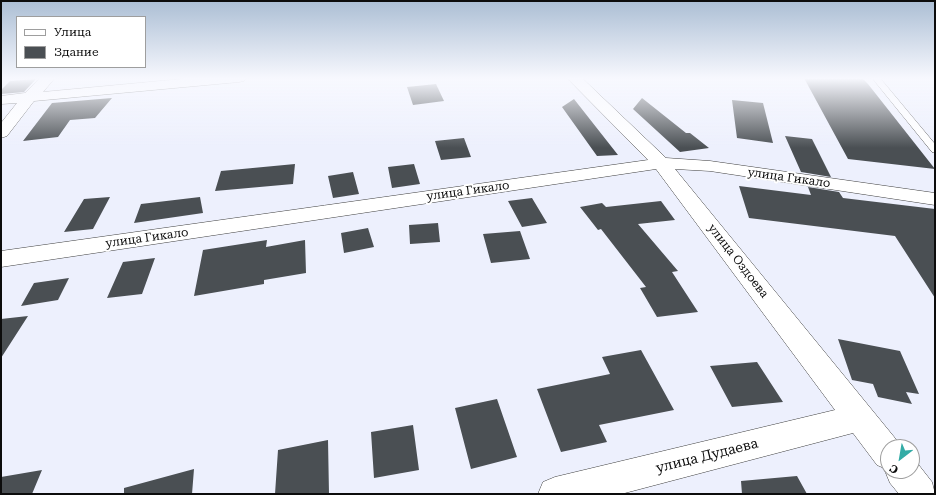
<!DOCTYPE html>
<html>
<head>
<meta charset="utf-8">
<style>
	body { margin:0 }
	#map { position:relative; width:936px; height:495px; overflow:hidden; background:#edf0fd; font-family:"Roboto Serif",serif }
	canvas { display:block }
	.frame { position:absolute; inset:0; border:2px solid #0c0c0c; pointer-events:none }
	.legend { position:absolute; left:16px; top:16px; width:130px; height:52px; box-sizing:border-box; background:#fff; border:1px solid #9e9e9e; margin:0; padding:5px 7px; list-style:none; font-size:12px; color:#0c0c0c }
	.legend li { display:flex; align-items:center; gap:8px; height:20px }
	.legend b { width:20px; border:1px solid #9e9e9e }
	.north { position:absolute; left:880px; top:439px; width:40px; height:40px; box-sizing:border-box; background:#fff; border:1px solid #9e9e9e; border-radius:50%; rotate:211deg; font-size:11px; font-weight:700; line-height:16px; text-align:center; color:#0c0c0c }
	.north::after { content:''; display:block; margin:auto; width:14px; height:18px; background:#34aca6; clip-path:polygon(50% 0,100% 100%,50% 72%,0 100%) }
</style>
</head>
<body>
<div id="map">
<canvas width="936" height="495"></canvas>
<div class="frame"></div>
<ul class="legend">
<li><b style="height:5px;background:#fff"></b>Улица</li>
<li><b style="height:11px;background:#4a4f53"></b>Здание</li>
</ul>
<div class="north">С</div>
</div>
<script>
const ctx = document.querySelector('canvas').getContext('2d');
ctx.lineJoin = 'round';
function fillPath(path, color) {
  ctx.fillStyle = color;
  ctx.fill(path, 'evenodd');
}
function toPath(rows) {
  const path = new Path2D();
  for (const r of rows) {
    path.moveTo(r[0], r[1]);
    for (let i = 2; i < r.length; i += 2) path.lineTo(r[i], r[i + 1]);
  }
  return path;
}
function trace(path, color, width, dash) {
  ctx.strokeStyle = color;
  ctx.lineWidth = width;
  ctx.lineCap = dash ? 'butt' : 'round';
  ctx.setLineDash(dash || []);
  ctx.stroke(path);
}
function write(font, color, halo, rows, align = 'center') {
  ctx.font = font + ' "Roboto Serif",serif';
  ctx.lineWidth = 4;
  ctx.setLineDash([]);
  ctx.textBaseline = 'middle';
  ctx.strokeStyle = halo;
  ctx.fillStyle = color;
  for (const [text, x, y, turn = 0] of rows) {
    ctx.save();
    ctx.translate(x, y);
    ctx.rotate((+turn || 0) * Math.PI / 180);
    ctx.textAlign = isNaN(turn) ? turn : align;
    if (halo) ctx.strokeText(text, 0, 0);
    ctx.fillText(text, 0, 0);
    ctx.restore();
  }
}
fillPath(toPath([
	[804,78,862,78,868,84,935,169,848,159],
	[36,79,24,92,1,94,1,90,10,81],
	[436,84,444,101,413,105,407,87],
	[112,98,95,118,70,120,58,137,23,141,52,103],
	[642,98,686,133,690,133,709,148,680,152,633,109],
	[574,99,618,155,597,156,562,107],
	[732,100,763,103,773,143,737,138],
	[785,136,812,139,831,177,801,172],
	[464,138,471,157,441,160,435,141],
	[295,164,293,184,215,191,221,171],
	[414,164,420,184,392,188,388,167],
	[353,172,359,194,333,198,328,176],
	[739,186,811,195,808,187,839,192,843,198,935,209,935,298,895,236,749,218],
	[110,197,93,229,64,232,84,199],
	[200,197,203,213,134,223,141,204],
	[532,198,547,223,522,227,508,201],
	[661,201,675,220,638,224,678,271,672,272,698,312,657,317,640,288,646,287,601,229,598,230,580,207,602,203,606,207],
	[438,223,440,242,410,244,409,225],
	[368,228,374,247,344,253,341,233],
	[520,231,530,259,491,263,483,234],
	[267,240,266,247,305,240,306,273,264,280,264,284,194,296,203,250],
	[155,258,142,294,107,298,123,262],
	[69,278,58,300,21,306,34,283],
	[28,316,1,358,1,319],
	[838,339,900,351,919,394,906,392,912,404,878,397,873,384,852,380],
	[641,350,674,410,599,425,607,442,561,452,537,389,610,374,602,357],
	[757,362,783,402,732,407,710,366],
	[497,399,517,457,471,469,455,408],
	[413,425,419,470,374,478,371,432],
	[328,440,329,494,275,494,278,450],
	[194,469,192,494,124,494,124,488],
	[42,470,32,494,1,494,1,477],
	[797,476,807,494,742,494,741,481]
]), '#4a4f53');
const lane = toPath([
	[872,78,880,78,935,144,935,153,932,152,872,78]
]);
const street = toPath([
	[40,78,55,78,43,92,192,78,246,78,244,81,239,82,34,101,7,136,1,138,1,123,17,103,1,104,1,96,25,93,40,78],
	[567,78,582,78,666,158,710,161,935,193,935,205,710,171,675,169,899,443,901,447,888,447,888,471,912,471,912,459,914,459,932,482,935,494,899,494,890,483,885,471,886,469,877,465,853,433,621,494,538,494,543,482,555,477,835,410,656,169,1,267,1,251,648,160,567,78]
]);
trace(lane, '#3f3f3f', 1);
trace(street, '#3f3f3f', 1);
fillPath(lane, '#fff');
fillPath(street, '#fff');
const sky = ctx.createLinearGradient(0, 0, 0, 148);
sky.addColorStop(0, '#abbed4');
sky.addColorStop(0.53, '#f7f8fe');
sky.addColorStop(1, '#f7f8fe00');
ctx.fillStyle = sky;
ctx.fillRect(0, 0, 936, 148);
write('12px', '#0c0c0c', '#fff', [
	["улица Гикало",789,178,8],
	["улица Гикало",468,191,-8],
	["улица Гикало",147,238,-8],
	["улица Оздоева",738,261,52]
]);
write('14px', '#0c0c0c', '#fff', [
	["улица Дудаева",707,456,-14]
]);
</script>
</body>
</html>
